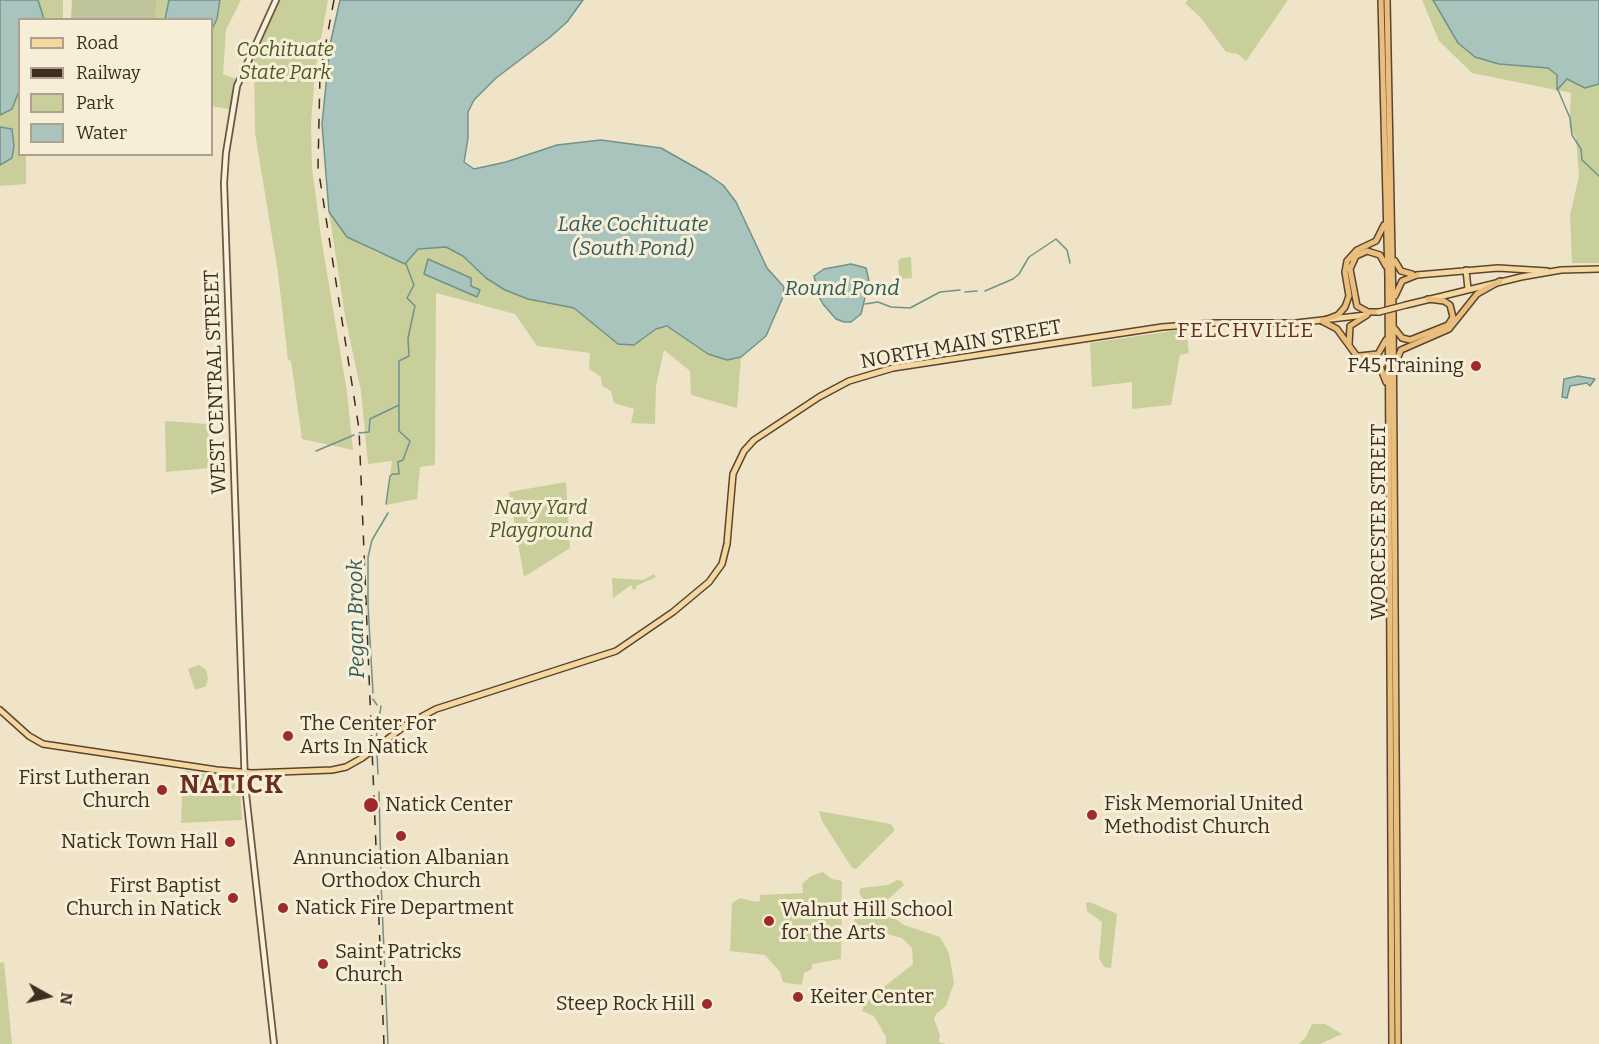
<!DOCTYPE html>
<html>
<head>
<meta charset="utf-8">
<style>
	body { margin:0 }
	#map { position:relative; width:1599px; height:1044px; overflow:hidden; background:#f0e4c8; font-family:Bitter,serif }
	canvas { display:block }
	.legend { position:absolute; left:18px; top:18px; width:195px; height:138px; box-sizing:border-box; background:#f7eed8; border:2px solid #ada18e; margin:0; padding:8px 10px; list-style:none; font-size:18px; color:#3d2e20 }
	.legend li { display:flex; align-items:center; gap:12px; height:30px }
	.legend b { width:30px; border:2px solid #ada18e }
	.north { position:absolute; left:18px; top:966px; width:60px; height:60px; -webkit-text-stroke:4px #f7eed8; paint-order:stroke; rotate:98deg; font-size:16px; font-weight:700; line-height:24px; text-align:center; color:#3d2e20 }
	.north::after { content:''; display:block; margin:auto; width:21px; height:27px; background:#3d2e20; clip-path:polygon(50% 0,100% 100%,50% 72%,0 100%) }
</style>
</head>
<body>
<div id="map">
<canvas width="1599" height="1044"></canvas>
<ul class="legend">
<li><b style="height:8px;background:#f3d9a0"></b>Road</li>
<li><b style="height:8px;background:#3d2e20"></b>Railway</li>
<li><b style="height:16px;background:#c9cf9b"></b>Park</li>
<li><b style="height:16px;background:#a9c4bc"></b>Water</li>
</ul>
<div class="north">N</div>
</div>
<script>
const ctx = document.querySelector('canvas').getContext('2d');
ctx.lineJoin = 'round';
function fillPath(path, color) {
  ctx.fillStyle = color;
  ctx.fill(path, 'evenodd');
}
function toPath(rows) {
  const path = new Path2D();
  for (const r of rows) {
    path.moveTo(r[0], r[1]);
    for (let i = 2; i < r.length; i += 2) path.lineTo(r[i], r[i + 1]);
  }
  return path;
}
function trace(path, color, width, dash) {
  ctx.strokeStyle = color;
  ctx.lineWidth = width;
  ctx.lineCap = dash ? 'butt' : 'round';
  ctx.setLineDash(dash || []);
  ctx.stroke(path);
}
function write(font, color, halo, rows, align = 'center') {
  ctx.font = font + ' Bitter,serif';
  ctx.lineWidth = 6;
  ctx.setLineDash([]);
  ctx.textBaseline = 'middle';
  ctx.strokeStyle = halo;
  ctx.fillStyle = color;
  for (const [text, x, y, turn = 0] of rows) {
    ctx.save();
    ctx.translate(x, y);
    ctx.rotate((+turn || 0) * Math.PI / 180);
    ctx.textAlign = isNaN(turn) ? turn : align;
    if (halo) ctx.strokeText(text, 0, 0);
    ctx.fillText(text, 0, 0);
    ctx.restore();
  }
}
fillPath(toPath([
	[38,0,63,0,63,19,44,19],
	[157,0,241,0,226,30,223,74,239,80,232,110,212,106,212,20,155,20],
	[279,0,328,0,315,71,311,124,312,168,321,237,347,392,353,450,302,439,291,361,288,360,278,273,255,133,254,55],
	[1188,0,1288,0,1246,61,1238,54,1226,52,1201,18,1185,3],
	[1422,0,1599,0,1599,263,1572,263,1570,215,1579,176,1576,138,1569,126,1571,93,1472,73,1439,41],
	[19,91,20,154,26,155,26,184,0,186,0,115,12,109],
	[329,212,347,237,378,253,407,263,414,251,418,249,446,247,463,256,494,284,528,299,574,308,596,324,641,341,656,329,671,327,696,347,718,358,741,357,737,408,691,395,690,371,664,350,656,386,655,424,631,423,634,409,614,403,611,391,602,386,601,377,589,369,590,353,537,346,515,314,436,293,435,465,420,467,417,499,386,505,392,461,368,464,361,391,345,316],
	[911,257,912,278,903,279,899,276,898,261,901,258],
	[1186,329,1189,353,1180,355,1171,405,1132,409,1132,382,1092,387,1090,343],
	[165,421,208,424,210,468,166,472],
	[566,482,570,548,524,577,509,492],
	[654,574,656,577,636,586,636,589,633,590,631,585,613,598,612,578,643,580],
	[199,665,206,670,208,678,206,686,195,690,188,669],
	[186,771,236,779,240,786,242,820,181,823,183,775],
	[819,811,891,824,895,830,856,869,852,868,822,821],
	[823,872,832,879,842,881,841,959,812,964,812,969,804,973,802,985,793,984,783,982,780,972,765,955,730,951,732,903,740,898,757,902,760,901,760,895,803,893,802,884,811,876],
	[897,880,902,881,904,885,886,901,886,912,904,925,940,937,949,953,954,983,946,1006,936,1014,934,1019,940,1035,939,1042,946,1044,886,1044,886,1037,874,1016,862,1011,864,1005,880,990,913,964,912,948,902,938,854,925,855,911,866,903,859,893,861,888,888,885],
	[1090,902,1117,914,1111,968,1104,967,1099,958,1102,922,1087,911,1086,903],
	[4,962,5,972,12,1044,0,1044,0,963],
	[1312,1024,1325,1024,1342,1034,1320,1044,1299,1044,1306,1037]
]), '#c9cf9b');
fillPath(toPath([
	[72,0,157,0,155,19,71,19]
]), '#bfc49a');
const water = toPath([
	[0,0,38,0,44,19,20,20,19,91,12,109,0,115,0,0],
	[169,0,220,0,217,19,212,29,212,20,165,19,169,0],
	[340,0,583,0,567,22,549,38,496,78,474,100,468,112,468,138,464,162,474,169,506,162,557,145,601,140,661,148,707,174,723,185,736,202,767,268,784,287,783,297,766,336,741,357,727,360,708,354,667,326,656,329,634,345,618,344,574,308,528,299,505,290,486,278,463,256,446,247,418,249,405,264,347,237,329,212,322,124,330,45,340,0],
	[1433,0,1599,0,1599,84,1585,88,1567,79,1557,90,1557,75,1548,68,1499,64,1475,57,1458,43,1433,0],
	[0,127,12,129,14,146,12,158,0,165,0,127],
	[428,259,471,278,471,286,480,290,477,297,424,274,428,259],
	[851,264,866,268,869,281,861,314,851,322,844,322,836,319,823,304,818,295,814,276,824,269,851,264],
	[1578,376,1595,379,1590,386,1587,383,1570,386,1567,398,1562,397,1564,379,1578,376]
]);
fillPath(water, '#a9c4bc');
trace(water, '#6f938a', 1.5);
trace(toPath([
	[1558,90,1570,118,1572,135,1581,149,1582,160,1599,176],
	[985,291,1013,279,1019,274,1029,257,1056,239,1067,250,1070,263],
	[965,292,977,291],
	[865,304,878,302,891,307,910,308,940,292,960,290],
	[359,433,369,432,370,419,399,405],
	[316,451,354,435],
	[386,504,390,476,393,474,399,474,398,462,403,460,410,441,399,431,399,361,409,356,408,338,415,306,407,298,414,285,406,264],
	[373,693,368,605,368,557,372,540,388,513],
	[373,699,377,705],
	[376,739,381,706],
	[377,754,378,774],
	[379,792,381,876],
	[381,881,388,1044]
]), '#6f938a', 1.5);
const secondary = toPath([
	[274,1044,245,785,224,183,226,153,237,86,276,0]
]);
const primary = toPath([
	[1466,270,1468,289],
	[1417,275,1498,268,1547,271],
	[1406,305,1521,277,1561,270,1599,269],
	[0,710,29,736,43,744,217,770,252,773,332,770,346,767,362,758],
	[377,747,406,725,436,709,616,651,673,612,709,582,722,564,727,544,733,474,744,451,754,440,819,397,849,381,893,368,1162,327,1213,323,1296,323,1366,315]
]);
const trunk = toPath([
	[1381,0,1388,278,1392,1044],
	[1387,0,1393,306,1398,1044],
	[1395,261,1401,271,1412,274],
	[1395,296,1402,281,1417,275],
	[1379,312,1368,312,1357,306,1350,269,1356,256,1367,251,1380,255,1386,266],
	[1322,321,1338,315,1345,307,1349,296,1345,272,1347,261,1357,250,1376,241,1384,225],
	[1322,321,1337,329,1356,355,1381,369,1386,382],
	[1395,329,1402,338,1410,340,1448,325,1453,317,1450,305,1444,301,1428,299],
	[1349,345,1350,326,1367,315],
	[1359,356,1378,354,1386,340],
	[1395,364,1401,350,1449,329,1477,294,1500,281]
]);
trace(secondary, '#6f573f', 8);
trace(primary, '#5b4430', 8);
trace(trunk, '#5b4430', 8);
trace(secondary, '#faf1dc', 4.5);
trace(primary, '#f3d9a0', 5);
trace(trunk, '#eabe7c', 5);
trace(toPath([
	[334,0,320,74,318,167,359,429,384,1044]
]), '#3d2e20', 1.5, [10, 10]);
const primaryBridge = toPath([
	[1379,312,1406,305],
	[362,758,377,747]
]);
trace(primaryBridge, '#5b4430', 8, []);
trace(primaryBridge, '#f3d9a0', 5);
for (const [x, y, r, color] of [
	[1476,366,6,"#9e2a2b"],
	[288,736,6,"#9e2a2b"],
	[162,790,6,"#9e2a2b"],
	[371,805,8,"#9e2a2b"],
	[1092,815,6,"#9e2a2b"],
	[401,836,6,"#9e2a2b"],
	[230,842,6,"#9e2a2b"],
	[233,898,6,"#9e2a2b"],
	[283,908,6,"#9e2a2b"],
	[769,921,6,"#9e2a2b"],
	[323,964,6,"#9e2a2b"],
	[798,997,6,"#9e2a2b"],
	[707,1004,6,"#9e2a2b"]
]) {
  const dot = new Path2D();
  dot.arc(x, y, r, 0, 2 * Math.PI);
  ctx.fillStyle = color;
  ctx.fill(dot);
  trace(dot, '#f7eed8', 2);
}
write('italic 20px', '#4d5a26', '#f7eed8', [
	["Cochituate",285,50],
	["State Park",285,73],
	["Navy Yard",541,508],
	["Playground",541,531]
]);
write('20px', '#3d2e20', '#f7eed8', [
	["NORTH MAIN STREET",961,345,-10],
	["WEST CENTRAL STREET",216,382,-92],
	["WORCESTER STREET",1379,522,-90]
]);
write('20px', '#3d2e20', '#f7eed8', [
	["F45 Training",1464,366,"right"],
	["The Center For",300,724],
	["Arts In Natick",300,747],
	["First Lutheran",150,778,"right"],
	["Church",150,801,"right"],
	["Fisk Memorial United",1104,804],
	["Methodist Church",1104,827],
	["Natick Center",385,805],
	["Natick Town Hall",218,842,"right"],
	["Annunciation Albanian",401,858,"center"],
	["Orthodox Church",401,881,"center"],
	["First Baptist",221,886,"right"],
	["Church in Natick",221,909,"right"],
	["Natick Fire Department",295,908],
	["Walnut Hill School",781,910],
	["for the Arts",781,933],
	["Saint Patricks",335,952],
	["Church",335,975],
	["Keiter Center",810,997],
	["Steep Rock Hill",695,1004,"right"]
], 'left');
write('italic 21px', '#2f5d5a', '#f7eed8', [
	["Lake Cochituate",633,225],
	["(South Pond)",633,249],
	["Round Pond",842,289],
	["Pegan Brook",357,619,-91]
]);
ctx.letterSpacing = '1.5px';
write('21px', '#6b2e1e', '#f7eed8', [
	["FELCHVILLE",1246,331]
]);
ctx.letterSpacing = '0px';
ctx.letterSpacing = '1.5px';
write('bold 26px', '#6b2e1e', '#f7eed8', [
	["NATICK",232,786]
]);
ctx.letterSpacing = '0px';
</script>
</body>
</html>
